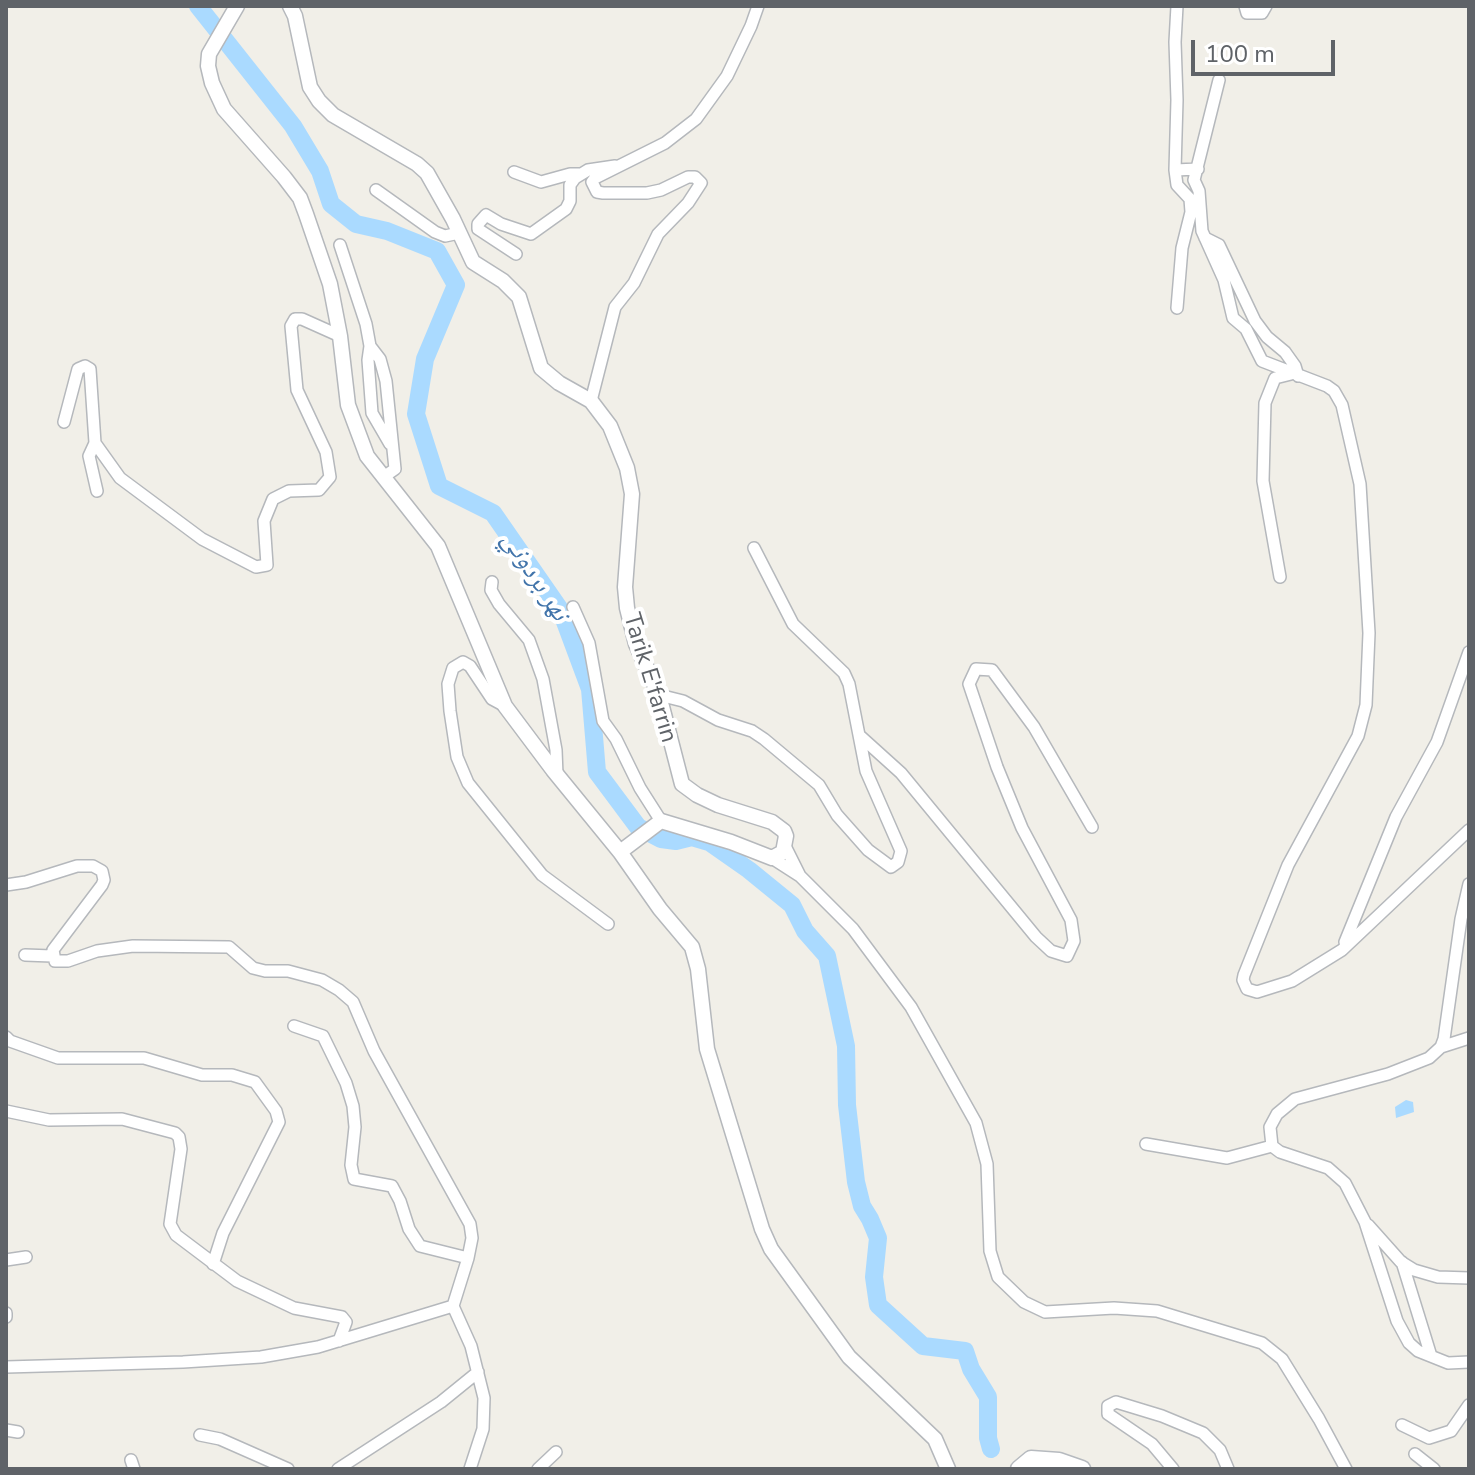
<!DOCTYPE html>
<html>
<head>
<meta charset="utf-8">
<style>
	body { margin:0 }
	#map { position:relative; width:1475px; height:1475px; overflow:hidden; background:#f1efe8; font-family:"Nunito Sans",sans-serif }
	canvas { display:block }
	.frame { position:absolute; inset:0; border:8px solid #5f6368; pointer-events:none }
	.scale { position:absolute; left:1191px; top:40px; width:144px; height:36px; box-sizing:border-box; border:4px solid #5f6368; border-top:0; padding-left:10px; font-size:24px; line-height:28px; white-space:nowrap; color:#5f6368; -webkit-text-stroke:6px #fff; paint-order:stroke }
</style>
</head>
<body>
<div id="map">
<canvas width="1475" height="1475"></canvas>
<div class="frame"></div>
<div class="scale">100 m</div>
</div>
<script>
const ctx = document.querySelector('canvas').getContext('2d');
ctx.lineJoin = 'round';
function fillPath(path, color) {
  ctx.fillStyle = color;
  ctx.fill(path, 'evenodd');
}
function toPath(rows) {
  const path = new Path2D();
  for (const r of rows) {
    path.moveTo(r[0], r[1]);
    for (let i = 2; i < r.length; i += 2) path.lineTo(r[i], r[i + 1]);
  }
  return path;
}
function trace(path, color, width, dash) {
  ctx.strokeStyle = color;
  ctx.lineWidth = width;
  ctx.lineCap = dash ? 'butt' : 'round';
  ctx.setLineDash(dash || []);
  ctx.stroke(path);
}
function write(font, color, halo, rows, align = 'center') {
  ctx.font = font + ' "Nunito Sans","Noto Naskh Arabic",sans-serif';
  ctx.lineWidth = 8;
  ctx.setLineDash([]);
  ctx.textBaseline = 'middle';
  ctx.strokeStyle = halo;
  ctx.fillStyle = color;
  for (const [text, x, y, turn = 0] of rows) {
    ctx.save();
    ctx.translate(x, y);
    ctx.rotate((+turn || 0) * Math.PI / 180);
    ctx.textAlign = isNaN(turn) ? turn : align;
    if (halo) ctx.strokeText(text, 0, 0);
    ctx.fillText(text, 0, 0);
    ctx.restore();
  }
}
fillPath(toPath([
	[1406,1100,1413,1102,1414,1112,1396,1118,1395,1107]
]), '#aadaff');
trace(toPath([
	[198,6,293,126,320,171,331,204,356,224,387,231,437,251,456,285,425,359,416,414,439,486,493,513,561,611,590,689,597,772,638,827,661,839,676,841,692,837,709,842,749,870,792,905,805,931,827,956,846,1046,847,1105,856,1182,862,1206,870,1219,878,1238,874,1277,878,1305,923,1346,965,1351,971,1369,988,1397,988,1438,991,1449]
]), '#aadaff', 18);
const minor = toPath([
	[1177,6,1175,42,1177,100,1175,170,1198,169],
	[1245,6,1247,13,1262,13,1266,6],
	[1219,80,1194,180,1199,191,1202,231,1224,280,1233,318,1246,329,1262,361,1327,386,1334,391,1342,405,1360,484,1369,633,1366,705,1358,736,1288,865,1244,975,1243,980,1247,989,1257,992,1292,981,1342,950,1469,830],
	[1175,170,1177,185,1190,199,1191,212,1182,248,1177,308],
	[514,172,541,182,570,174,580,174],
	[376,190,435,232,445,236,459,233],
	[1205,238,1219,245,1255,321,1267,337,1285,352,1295,366,1298,376],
	[340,245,366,324,370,346,380,359,386,381,395,469,385,476],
	[516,254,478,229,478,224,486,215,501,224,531,234,566,209,570,201,570,185,575,178,588,170,615,166],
	[370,346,368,360,372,413,390,444],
	[591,401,615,307,634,283,658,234,688,203,701,183,695,177,688,177,661,190,647,193,603,193,597,192,592,182,595,178,665,143,696,119,727,76,751,26,758,6],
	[64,422,78,369,85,366,90,369,95,443,120,478,202,539,256,567,267,565,264,521,273,499,289,491,319,490,330,477,326,452,297,390,291,326,295,319,302,319,340,336],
	[95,443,89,456,97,491],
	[1280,577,1263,481,1265,403,1275,378,1291,374],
	[492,582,491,590,499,604,529,640,543,679,556,750,557,775],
	[573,607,589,643,603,721,616,739,640,788,661,821],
	[659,695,683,701,718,720,752,731,764,739,819,785,837,815,868,850,891,867,898,862,901,851,866,771,849,684,844,673,793,624,754,548],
	[505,706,492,699,470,666,463,662,453,668,448,684,450,711,457,757,468,783,542,875,608,924],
	[860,736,901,773,1036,937,1051,951,1067,956,1074,941,1071,920,1022,828,997,767,969,684,976,669,992,670,1034,727,1092,827],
	[772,858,800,876,785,846],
	[800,876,853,929,911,1007,976,1123,987,1164,990,1251,998,1277,1024,1302,1045,1312,1114,1308,1157,1311,1262,1343,1282,1359,1319,1419,1346,1469],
	[1469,884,1461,919,1444,1039,1441,1047,1429,1058,1388,1074,1295,1099,1277,1114,1270,1127,1272,1146,1280,1152,1328,1168,1345,1183,1365,1222,1397,1321,1409,1343,1418,1351,1448,1363,1469,1362],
	[6,885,26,882,77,866,93,866,102,871,104,880,102,885,53,950,55,961,68,961,97,951,133,946,229,947,253,968,265,971,288,971,322,980,339,990,353,1002,374,1051,470,1224,472,1238,468,1258,453,1306,471,1346,484,1398,483,1429,470,1469],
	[1345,942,1396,817,1437,742,1469,652],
	[25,955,52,956],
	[294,1026,323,1036,346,1083,353,1106,355,1127,351,1165,354,1179,392,1186,400,1201,409,1229,420,1246,468,1258],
	[6,1037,10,1041,58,1058,144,1058,202,1075,232,1075,255,1082,276,1111,279,1122,223,1233,213,1264],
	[1441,1047,1469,1038],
	[6,1111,49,1120,122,1119,175,1133,179,1137,181,1149,170,1224,176,1235,237,1281,294,1308,342,1317,346,1322,339,1341],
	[1146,1144,1227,1158,1272,1146],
	[1368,1225,1401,1262,1414,1270,1438,1277,1469,1278],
	[6,1260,26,1257],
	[1402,1262,1431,1356],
	[6,1313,6,1317],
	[6,1367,183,1362,261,1357,318,1347,453,1306],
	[1402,1425,1429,1438,1451,1431,1469,1405],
	[6,1430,18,1432],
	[200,1435,220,1439,288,1469],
	[1415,1454,1434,1469],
	[131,1460,134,1469],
	[338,1469,441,1402,478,1372],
	[538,1469,556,1452],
	[1173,1469,1152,1444,1108,1414,1108,1406,1116,1402,1162,1416,1203,1433,1220,1450,1228,1469]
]);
const tertiary = toPath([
	[237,6,209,54,208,66,212,83,224,109,284,177,300,198,306,214,330,284,340,336,348,405,367,456,438,546,505,706,553,770,620,852,660,909,692,947,698,969,707,1049,762,1229,771,1249,849,1357,935,1439,948,1469],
	[290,6,295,16,310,87,319,101,333,115,417,164,427,173,453,219,473,262,503,281,519,297,541,368,559,383,591,401,610,426,627,468,632,494,625,587,627,608,636,644,659,695,682,784,697,795,718,805,772,822,784,831,786,836,783,852,772,858,731,842,661,821,620,852]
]);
const secondary = toPath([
	[1019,1469,1031,1459,1059,1461,1082,1469]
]);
trace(minor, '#b5b8bc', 14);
trace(tertiary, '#b5b8bc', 17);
trace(secondary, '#b6babf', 19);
trace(minor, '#fff', 11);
trace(tertiary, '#fff', 14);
trace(secondary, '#fff', 16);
write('24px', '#5f6368', '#fff', [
	["Tarik E'farrin",649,678,73]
]);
write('italic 26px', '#4174aa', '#fff', [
	["نهر بردوني",534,577,57]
]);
</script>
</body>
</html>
